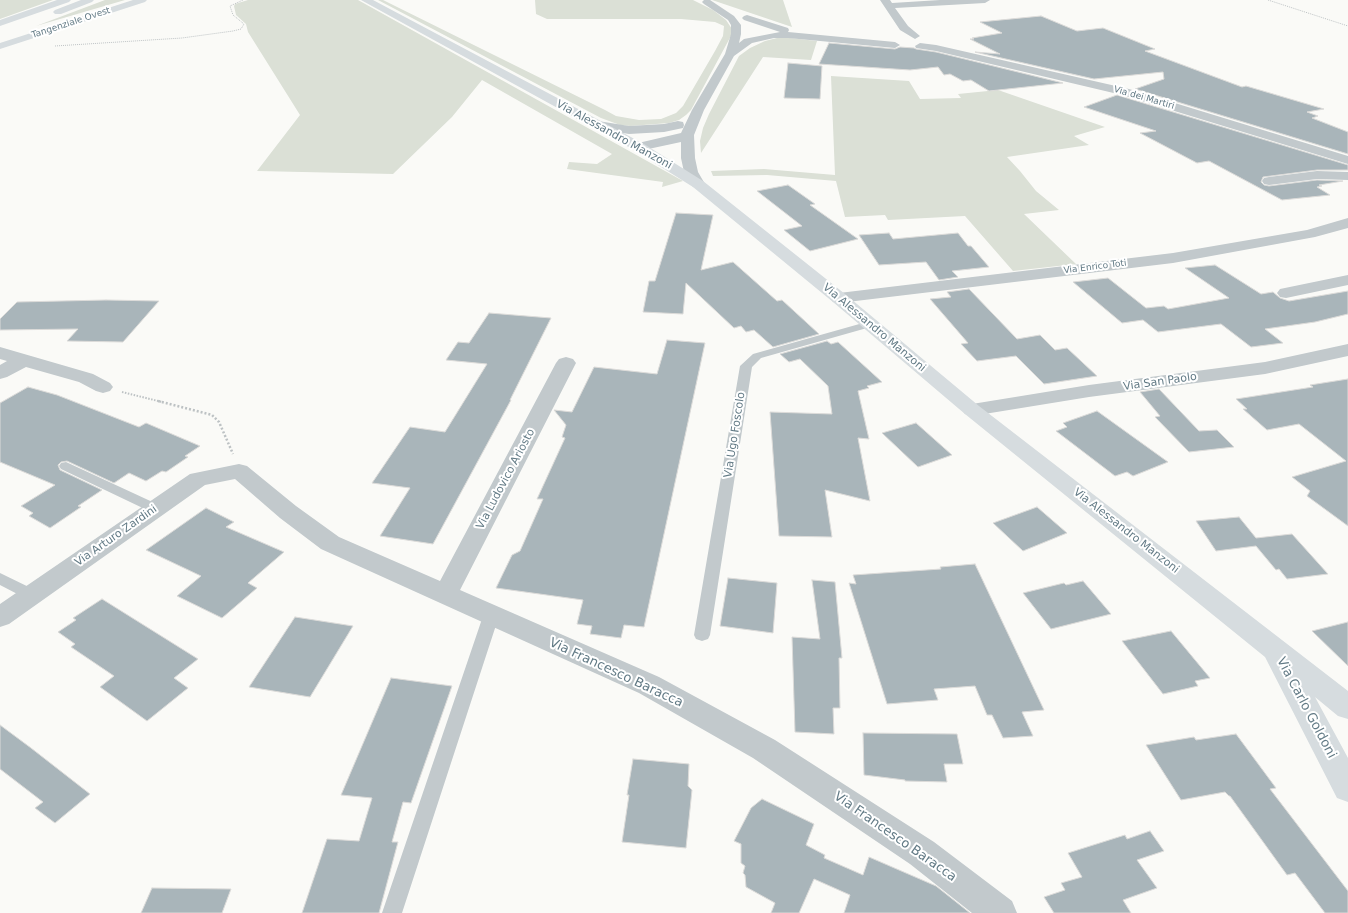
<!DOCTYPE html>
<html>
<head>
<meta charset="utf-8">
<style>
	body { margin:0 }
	canvas { display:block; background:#fafaf7 }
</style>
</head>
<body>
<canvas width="1348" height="913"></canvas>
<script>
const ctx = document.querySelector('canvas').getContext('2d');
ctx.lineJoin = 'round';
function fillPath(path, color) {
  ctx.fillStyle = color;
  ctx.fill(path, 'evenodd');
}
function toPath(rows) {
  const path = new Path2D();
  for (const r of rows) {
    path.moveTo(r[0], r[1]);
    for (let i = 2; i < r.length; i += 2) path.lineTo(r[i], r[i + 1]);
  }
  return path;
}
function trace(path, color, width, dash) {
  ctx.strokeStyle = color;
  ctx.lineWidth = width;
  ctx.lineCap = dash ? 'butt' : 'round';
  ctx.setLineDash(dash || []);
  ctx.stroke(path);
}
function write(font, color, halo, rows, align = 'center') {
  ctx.font = font + ' "DejaVu Sans",sans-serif';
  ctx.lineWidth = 4;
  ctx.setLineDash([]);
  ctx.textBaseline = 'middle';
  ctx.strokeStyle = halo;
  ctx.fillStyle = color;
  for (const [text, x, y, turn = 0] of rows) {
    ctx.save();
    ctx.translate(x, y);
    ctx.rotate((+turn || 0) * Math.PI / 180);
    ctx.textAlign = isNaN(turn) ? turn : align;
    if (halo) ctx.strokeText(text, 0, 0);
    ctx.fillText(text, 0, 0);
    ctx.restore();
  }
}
fillPath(toPath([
	[0,0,53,0,0,19],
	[105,0,125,0,36,26],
	[248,0,358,0,683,181,662,187,663,182,567,169,569,162,597,164,612,154,482,80,452,117,393,174,257,171,300,115,248,32,246,24,236,15,234,6,235,4],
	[378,0,383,0,605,110,616,116,639,120,661,119,676,113,683,106,715,51,723,36,724,26,715,22,681,19,547,19,536,14,535,0,693,0,713,10,726,20,732,29,732,34,691,110,686,115,679,120,669,123,630,126,620,125,601,118],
	[712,0,783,0,792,27],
	[781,37,817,41,811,60,763,57,701,153,700,141,703,128,709,114,739,56,750,48,765,41],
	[831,76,909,81,920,99,961,98,958,94,998,90,1105,127,1074,136,1089,145,1007,157,1020,171,1036,191,1059,210,1024,214,1076,264,1013,271,965,216,888,220,885,215,845,217,836,181,767,175,713,176,711,171,764,169,835,175]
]), '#dbe0d6');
const building = toPath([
	[1041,16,1077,31,1103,28,1155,49,1145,51,1242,87,1246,86,1324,109,1307,112,1318,116,1312,118,1348,132,1348,154,1135,89,1164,79,1163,72,1094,79,975,52,1000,54,970,39,974,39,972,38,1002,33,980,22,1041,16],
	[829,43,895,49,900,47,914,48,916,49,936,52,1063,83,989,91,971,80,963,81,950,74,944,75,938,67,910,70,819,64,829,43],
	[788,63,822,66,820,99,784,98,788,63],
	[1117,95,1348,165,1348,170,1317,170,1263,177,1261,182,1264,185,1269,186,1317,180,1343,181,1319,185,1322,186,1317,187,1330,195,1282,200,1209,161,1197,163,1140,133,1156,131,1084,107,1117,95],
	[788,185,815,204,810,205,858,239,810,251,784,230,802,226,757,191,788,185],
	[676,213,713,215,701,270,733,262,777,301,782,300,819,334,773,347,754,330,746,332,741,326,734,328,686,283,683,314,643,312,649,281,655,281,676,213],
	[889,233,893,239,958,233,968,246,971,246,989,267,952,271,958,277,939,280,926,262,879,265,859,235,889,233],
	[1215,265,1261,294,1273,292,1280,298,1289,301,1348,291,1348,314,1315,322,1265,329,1283,343,1251,347,1221,324,1158,332,1143,320,1122,323,1073,282,1108,278,1146,308,1164,306,1168,309,1229,298,1185,268,1215,265],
	[969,289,1017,339,1040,335,1055,350,1067,348,1097,376,1044,384,1016,356,977,361,961,344,968,343,930,299,951,297,947,292,969,289],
	[106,300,159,301,123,342,67,341,78,329,0,330,0,319,17,302,106,300],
	[489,313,551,318,510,400,511,400,433,544,380,536,410,488,372,483,410,427,445,432,487,364,446,360,458,342,469,343,489,313],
	[667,340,705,343,644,627,624,625,621,638,590,634,592,626,577,624,583,600,496,588,512,555,520,551,543,499,537,499,565,438,562,437,566,425,554,410,572,412,594,367,657,374,667,340],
	[827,341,831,344,838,342,882,382,867,386,869,388,858,391,869,439,858,438,870,501,825,490,832,537,779,536,770,412,832,414,828,386,800,359,789,362,780,354,827,341],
	[1348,379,1348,526,1307,496,1310,491,1292,477,1346,461,1299,424,1267,430,1243,409,1247,409,1236,399,1313,387,1310,385,1348,379],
	[28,387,57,395,139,427,146,423,200,446,185,456,188,457,166,472,162,471,146,481,129,473,114,483,67,461,61,462,58,465,60,470,102,490,78,506,81,507,50,528,29,516,33,513,21,506,55,485,0,462,0,403,28,387],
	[1159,389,1199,431,1217,430,1234,447,1189,452,1155,417,1160,416,1140,392,1159,389],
	[1097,411,1168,462,1133,476,1127,472,1115,476,1056,431,1067,427,1063,423,1097,411],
	[916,423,952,455,918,467,882,433,916,423],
	[1037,507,1067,533,1023,551,993,523,1037,507],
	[206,508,234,522,226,527,284,552,248,583,257,588,222,618,177,596,201,576,146,550,206,508],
	[1239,517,1256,538,1292,534,1328,574,1287,579,1279,569,1276,570,1256,546,1216,551,1196,521,1239,517],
	[975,564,1044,710,1022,712,1033,736,1003,738,992,715,987,715,975,686,934,689,938,700,887,704,849,583,856,584,853,575,941,569,940,567,975,564],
	[728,578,777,583,773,633,720,626,728,578],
	[812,580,835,582,842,658,839,658,840,708,833,708,834,734,795,732,792,637,820,639,812,580],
	[1083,581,1111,614,1051,629,1023,593,1064,583,1066,585,1083,581],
	[102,599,198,659,174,678,188,688,147,721,100,687,114,676,71,647,75,644,58,632,76,620,73,618,102,599],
	[295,617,353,626,310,697,249,687,295,617],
	[1348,622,1348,666,1312,631,1348,622],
	[1171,631,1210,678,1195,681,1198,686,1163,694,1122,641,1171,631],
	[391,678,452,686,411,803,403,802,392,842,398,842,379,913,302,913,327,839,359,841,372,798,341,795,391,678],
	[0,725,31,748,90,794,55,823,35,808,43,802,0,769,0,725],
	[863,733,957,734,963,764,944,764,947,782,905,781,905,780,864,775,863,733],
	[1236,734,1276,788,1270,789,1348,891,1348,913,1325,913,1295,873,1287,875,1230,796,1229,796,1225,792,1181,800,1146,745,1194,737,1196,740,1236,734],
	[633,759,689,764,688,786,692,790,686,848,622,842,629,795,627,795,633,759],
	[762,799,814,824,806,845,825,855,824,858,863,875,869,857,936,886,970,913,844,913,850,895,814,879,799,913,771,913,775,903,746,887,745,875,743,873,745,866,741,863,741,844,734,841,751,808,762,799],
	[1150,831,1164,851,1137,860,1157,888,1123,900,1131,913,1054,913,1044,897,1065,890,1061,883,1082,877,1068,853,1125,835,1127,839,1150,831],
	[152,888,231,889,222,913,141,913,152,888]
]);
fillPath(building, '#a9b5ba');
trace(building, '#dcdbd9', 1);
trace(toPath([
	[1268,0,1348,26],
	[55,46,182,38,233,31,241,29,244,24,233,15,230,6,243,0]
]), '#bdc2c4', 1, [1, 1]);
trace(toPath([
	[122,392,162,402]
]), '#bdc2c4', 2, [1.5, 1.5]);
trace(toPath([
	[158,401,212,415,219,422,233,454]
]), '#bdc2c4', 2.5, [2, 2]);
fillPath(toPath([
	[870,321,875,324,874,326,761,358,752,367,710,635,708,639,702,641,696,639,694,635,740,366,753,354,870,321],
	[66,462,159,505,161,508,159,511,154,513,149,511,61,469,59,466,61,463,66,462],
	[0,573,37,591,40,595,37,599,32,601,27,599,0,585,0,573],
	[491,610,497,612,499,616,402,913,382,913,483,616,485,612,491,610]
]), '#c2c9cc');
fillPath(toPath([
	[704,0,710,0,734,16,741,25,741,34,739,43,744,39,780,32,744,20,742,18,744,16,747,15,788,28,789,30,788,32,895,42,900,45,895,48,788,38,774,38,752,43,734,56,704,110,694,135,695,158,698,172,705,184,703,187,698,188,693,187,684,172,681,158,681,142,639,151,634,150,632,147,634,144,681,133,692,110,725,54,731,34,731,25,728,20,704,4,702,2,704,0],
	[880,0,890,0,892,3,940,0,990,0,985,3,895,8,908,26,920,36,915,39,900,30,880,0],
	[920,43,936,45,1129,89,1348,156,1348,164,1122,95,936,51,916,48,915,46,920,43],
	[598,121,629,126,664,124,678,121,683,122,684,125,683,128,664,132,629,134,593,128,592,125,593,122,598,121],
	[1317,171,1348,172,1348,180,1317,179,1269,185,1264,184,1262,181,1264,178,1269,177,1317,171],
	[1348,218,1348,228,1315,237,1173,263,839,303,833,302,830,298,833,294,839,293,1173,253,1307,230,1348,218],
	[1348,275,1348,285,1286,298,1280,297,1277,293,1280,289,1348,275],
	[1348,344,1348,356,1265,374,1089,397,972,416,965,414,962,410,965,406,972,404,1089,385,1265,362,1348,344],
	[0,347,93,374,110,383,113,387,110,391,103,393,96,391,79,382,26,367,7,377,0,379,0,365,7,361,0,359,0,347],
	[566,357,573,359,576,363,460,590,659,677,775,740,934,842,1012,901,1017,913,972,913,910,864,753,758,639,693,321,549,280,518,235,479,205,485,9,624,0,627,0,604,190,474,239,464,247,466,296,506,339,537,440,581,556,363,559,359,566,357]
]), '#c2c9cc');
fillPath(toPath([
	[361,0,373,0,644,144,703,181,845,294,979,406,1348,691,1348,719,1338,716,1315,697,1348,758,1348,802,1337,798,1265,657,965,414,833,302,693,187,634,150,361,0]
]), '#d6dcdf');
fillPath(toPath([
	[57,0,71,0,69,2,0,26,0,20,57,0],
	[81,0,94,0,92,2,61,14,55,14,53,12,55,10,81,0],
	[133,0,147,0,145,2,0,49,0,43,133,0]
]), '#d6dcdf');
write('9px', '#627a85', '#fff', [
	["Tangenziale Ovest",71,23,-18],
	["Via dei Martiri",1144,98,16],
	["Via Enrico Toti",1095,267,-7]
]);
write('11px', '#627a85', '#fff', [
	["Via Alessandro Manzoni",614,135,29],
	["Via Alessandro Manzoni",874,328,40],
	["Via San Paolo",1160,382,-8],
	["Via Ugo Foscolo",735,435,-81],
	["Via Ludovico Ariosto",506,479,-62],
	["Via Alessandro Manzoni",1126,531,38],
	["Via Arturo Zardini",116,536,-35]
]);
write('13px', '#627a85', '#fff', [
	["Via Francesco Baracca",616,673,25],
	["Via Carlo Goldoni",1306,708,62],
	["Via Francesco Baracca",895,837,35]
]);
</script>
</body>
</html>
